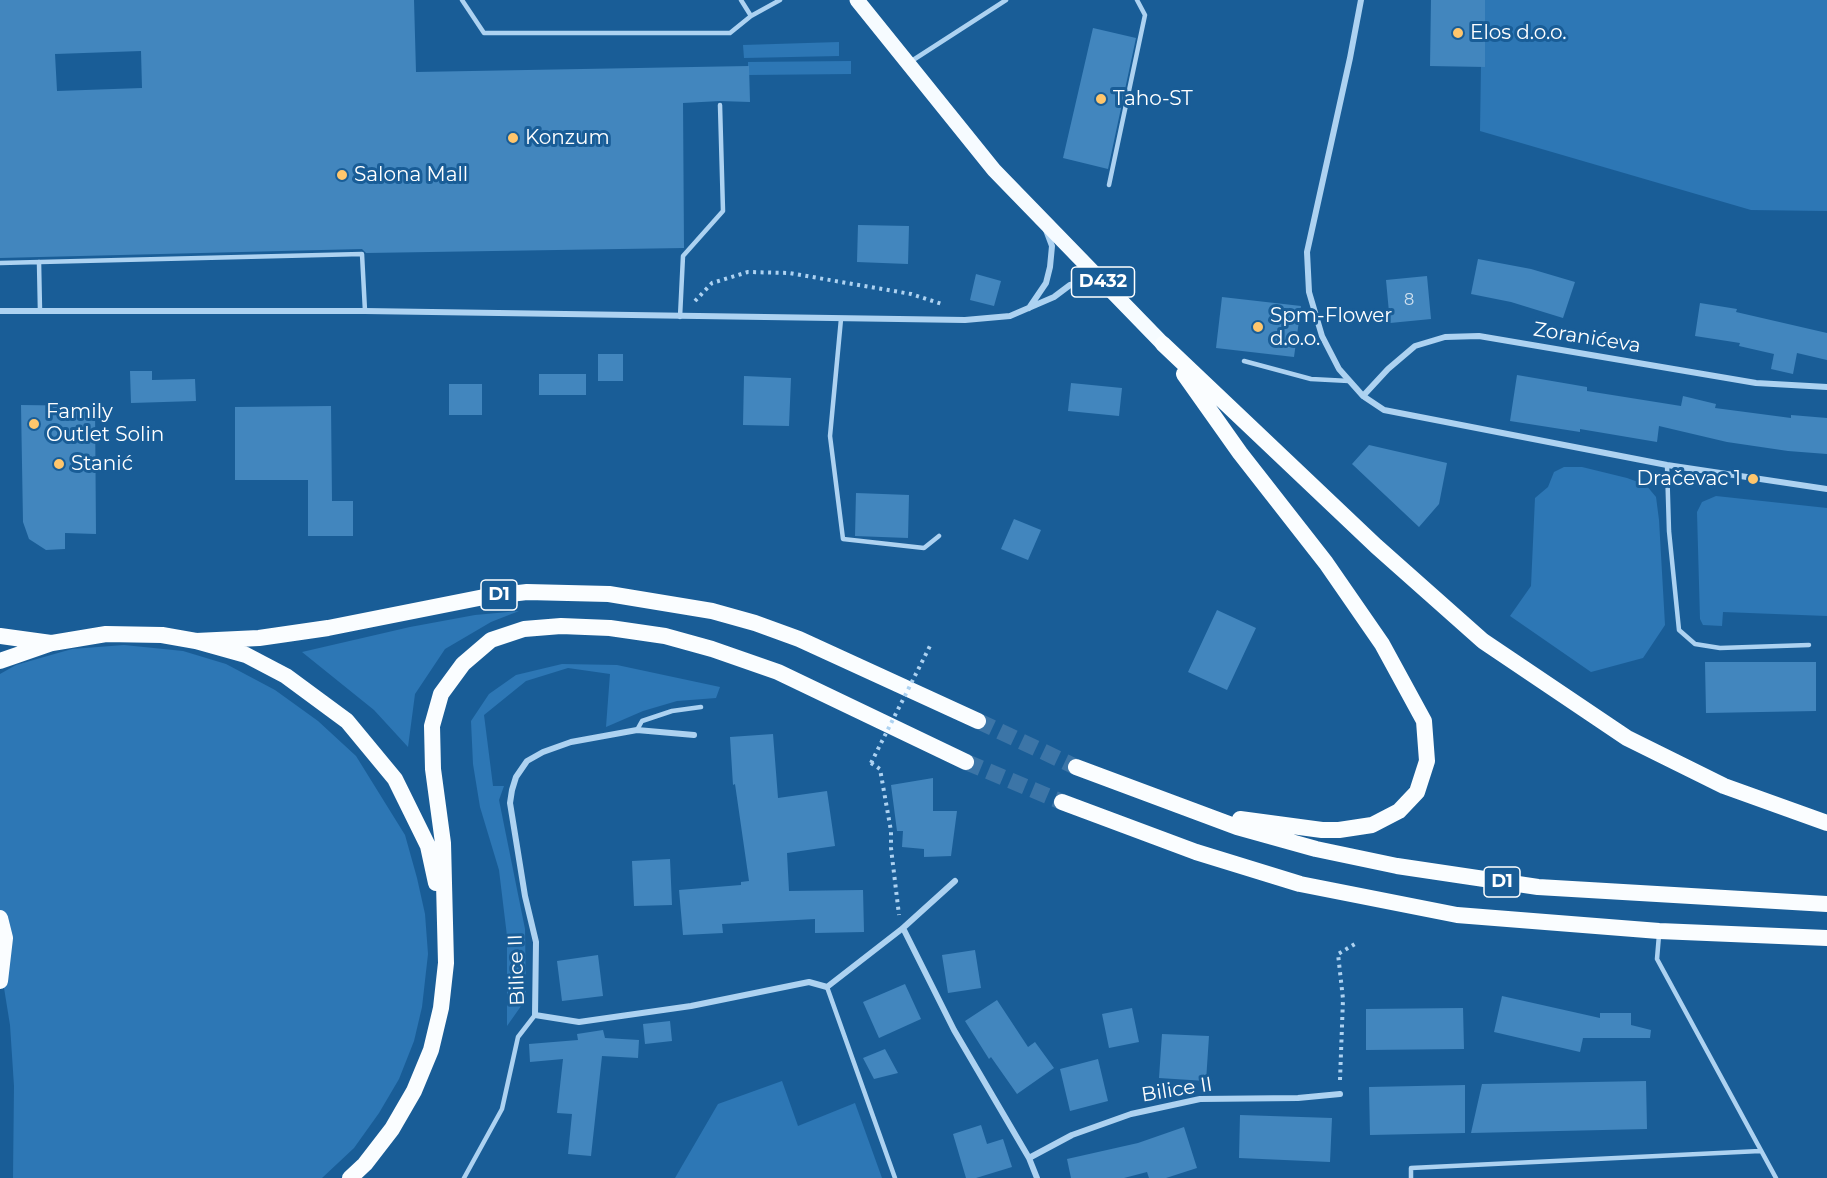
<!DOCTYPE html>
<html>
<head>
<meta charset="utf-8">
<style>
	body { margin:0 }
	canvas { display:block; background:#195d97 }
</style>
</head>
<body>
<canvas width="1827" height="1178"></canvas>
<script>
const ctx = document.querySelector('canvas').getContext('2d');
ctx.lineJoin = 'round';
function fillPath(path, color) {
  ctx.fillStyle = color;
  ctx.fill(path, 'evenodd');
}
function toPath(rows) {
  const path = new Path2D();
  for (const r of rows) {
    path.moveTo(r[0], r[1]);
    for (let i = 2; i < r.length; i += 2) path.lineTo(r[i], r[i + 1]);
  }
  return path;
}
function trace(path, color, width, dash) {
  ctx.strokeStyle = color;
  ctx.lineWidth = width;
  ctx.lineCap = dash ? 'butt' : 'round';
  ctx.setLineDash(dash || []);
  ctx.stroke(path);
}
function write(font, color, halo, rows, align = 'center') {
  ctx.font = font + ' Montserrat,sans-serif';
  ctx.lineWidth = 6;
  ctx.setLineDash([]);
  ctx.textBaseline = 'middle';
  ctx.strokeStyle = halo;
  ctx.fillStyle = color;
  for (const [text, x, y, turn = 0] of rows) {
    ctx.save();
    ctx.translate(x, y);
    ctx.rotate((+turn || 0) * Math.PI / 180);
    ctx.textAlign = isNaN(turn) ? turn : align;
    if (halo) ctx.strokeText(text, 0, 0);
    ctx.fillText(text, 0, 0);
    ctx.restore();
  }
}
fillPath(toPath([
	[1482,0,1827,0,1827,211,1751,210,1480,131],
	[839,42,839,56,744,58,743,45],
	[851,61,851,74,748,75,748,62],
	[1564,467,1582,467,1627,478,1646,485,1656,497,1659,520,1665,625,1643,658,1591,672,1510,616,1531,586,1535,498,1548,487,1554,472],
	[1716,496,1827,508,1827,616,1723,612,1722,626,1703,625,1700,619,1697,512,1702,502],
	[519,611,491,622,445,649,415,694,408,747,374,710,302,652,410,627,475,615],
	[124,645,183,651,226,664,275,690,318,721,356,756,405,835,417,878,425,914,428,954,422,1007,414,1041,399,1079,379,1113,354,1148,322,1178,13,1178,14,1086,10,1025,0,963,0,674,16,665,72,649],
	[562,664,617,665,720,687,716,698,677,701,643,711,606,727,610,674,568,668,526,681,484,715,493,786,504,786,499,800,525,929,526,999,507,1026,507,936,499,870,480,807,473,764,471,721,489,694,516,675],
	[782,1081,798,1126,855,1103,882,1178,675,1178,718,1104]
]), '#2d77b5');
fillPath(toPath([
	[0,0,414,0,416,72,749,66,750,102,720,101,683,103,684,248,366,253,362,249,0,258],
	[141,51,142,88,57,91,55,54],
	[1431,0,1485,0,1485,67,1430,66],
	[1093,28,1136,38,1108,169,1063,158],
	[858,225,909,226,908,264,857,262],
	[1478,259,1531,269,1575,282,1563,318,1511,302,1471,294],
	[976,274,1001,281,994,306,970,300],
	[1427,276,1431,319,1390,323,1386,280],
	[1222,297,1301,306,1294,357,1216,348],
	[1700,303,1737,309,1736,312,1827,333,1827,360,1797,353,1793,374,1771,369,1774,354,1739,346,1740,343,1695,336],
	[598,354,623,354,623,381,598,381],
	[130,371,152,371,152,380,195,379,196,401,131,403],
	[539,374,586,374,586,395,539,395],
	[1517,375,1587,387,1587,391,1681,406,1683,396,1716,404,1715,408,1791,418,1791,415,1827,418,1827,454,1788,451,1727,442,1659,426,1657,442,1580,429,1580,432,1510,421],
	[744,376,791,378,789,426,743,425],
	[1071,383,1122,388,1119,416,1068,411],
	[449,384,482,384,482,415,449,415],
	[21,405,95,406,96,534,65,533,65,549,46,550,29,539,23,522],
	[331,406,332,501,353,501,353,536,308,536,308,480,235,480,235,407],
	[1369,445,1447,463,1439,504,1419,527,1352,464],
	[856,493,909,495,908,538,855,536],
	[1014,519,1041,530,1028,560,1001,549],
	[1217,610,1256,628,1227,690,1188,672],
	[1705,662,1816,662,1816,711,1706,713],
	[773,734,778,798,827,791,835,846,787,853,789,891,863,890,864,932,815,933,815,919,722,924,723,933,683,935,679,890,741,885,741,882,749,881,735,784,733,785,730,737],
	[933,778,933,811,957,811,951,856,924,857,924,849,902,847,903,831,897,831,891,785],
	[670,859,672,905,634,906,632,861],
	[975,950,981,988,948,993,942,955],
	[598,955,603,996,562,1001,557,961],
	[905,984,921,1019,879,1038,863,1002],
	[1502,996,1600,1018,1600,1013,1631,1013,1631,1025,1651,1030,1650,1038,1583,1038,1580,1052,1494,1032],
	[997,1000,1028,1047,1035,1042,1054,1068,1017,1094,991,1057,989,1059,965,1021],
	[1132,1008,1139,1042,1109,1048,1102,1014],
	[1463,1008,1464,1049,1366,1050,1366,1009],
	[670,1021,672,1041,645,1044,643,1024],
	[603,1030,605,1038,639,1040,638,1058,602,1056,591,1156,568,1154,572,1114,557,1113,563,1059,530,1062,529,1044,578,1040,577,1034],
	[1162,1034,1209,1036,1206,1081,1159,1078],
	[885,1049,898,1073,874,1079,863,1058],
	[1098,1059,1108,1101,1070,1111,1060,1069],
	[1646,1081,1647,1129,1471,1133,1482,1084],
	[1465,1085,1465,1133,1370,1135,1369,1087],
	[1240,1115,1332,1118,1330,1162,1239,1158],
	[981,1125,987,1144,1003,1139,1012,1167,976,1178,966,1178,953,1134],
	[1184,1127,1197,1168,1166,1178,1149,1178,1147,1172,1124,1178,1071,1178,1067,1159,1138,1143]
]), '#4286be');
trace(toPath([
	[978,721,1076,767],
	[966,762,1062,802]
]), '#3c75a7', 16, [16, 8]);
trace(toPath([
	[695,301,712,283,748,272,789,273,911,294,942,304],
	[871,763,880,769,891,831,891,848,899,915],
	[1340,1080,1343,999,1338,954,1355,944]
]), '#add2f1', 4, [3, 4.5]);
trace(toPath([
	[462,0,484,33,730,33,751,16,780,0],
	[741,0,751,16],
	[910,62,1006,0],
	[1109,185,1145,15,1137,0],
	[39,262,40,311],
	[0,263,362,254,365,311],
	[680,317,683,256,723,211,720,105],
	[841,319,830,436,843,539,924,548,939,536],
	[1244,361,1311,379,1349,381],
	[1667,465,1669,531,1679,630,1695,644,1720,648,1809,645],
	[637,730,642,721,672,711,701,707],
	[1659,935,1657,959,1776,1178],
	[827,987,895,1178],
	[464,1178,502,1109,518,1037,535,1015],
	[1411,1178,1411,1168,1760,1151]
]), '#add2f1', 4.5);
trace(toPath([
	[1361,0,1350,58,1307,252,1309,292,1322,336,1339,369,1363,396,1384,410,1667,465,1827,489],
	[1029,308,1046,283,1050,267,1052,246,1046,230],
	[0,311,365,311,965,320,1010,316,1054,297,1070,285,1088,281,1098,283],
	[1363,396,1388,369,1415,346,1445,337,1479,336,1756,383,1827,387],
	[694,735,637,730,571,742,543,752,527,761,516,777,512,790,510,803,525,896,536,942,535,1015,579,1022,691,1006,809,982,827,987,903,928,955,881],
	[903,928,954,1030,1029,1158,1037,1178],
	[1029,1158,1072,1135,1131,1114,1200,1099,1298,1098,1340,1094]
]), '#add2f1', 6);
trace(toPath([
	[857,0,994,170,1163,344]
]), '#f6fbff', 15);
trace(toPath([
	[1163,344,1376,546,1483,641,1627,738,1724,786,1827,823],
	[1184,374,1240,453,1326,563,1382,644,1424,721,1427,761,1417,792,1399,811,1372,825,1339,830,1322,830,1240,819],
	[0,636,51,643],
	[196,641,259,638,328,628,484,597,527,592,609,594,712,611,755,623,799,639,978,721],
	[0,661,52,643,106,634,162,635,196,641,246,655,286,676,347,721,395,779,428,846,436,883],
	[1076,767,1237,827,1316,849,1397,866,1538,887,1827,904],
	[1062,802,1196,852,1300,884,1457,915,1659,931,1827,938],
	[0,918,5,938,0,981],
	[350,1178,365,1164,392,1129,414,1091,431,1050,441,1008,446,963,443,843,433,769,432,726,441,694,463,664,491,640,524,629,561,626,610,628,665,636,712,649,778,672,966,762]
]), '#fafdff', 16);
trace(toPath([
	[871,763,931,644]
]), '#add2f1', 4, [3, 4.5]);
for (const [x, y, r, color] of [
	[1458,33,6,"#ffc66c"],
	[1101,99,6,"#ffc66c"],
	[513,138,6,"#ffc66c"],
	[342,175,6,"#ffc66c"],
	[1258,327,6,"#ffc66c"],
	[34,424,6,"#ffc66c"],
	[59,464,6,"#ffc66c"],
	[1753,479,6,"#ffc66c"]
]) {
  const dot = new Path2D();
  dot.arc(x, y, r, 0, 2 * Math.PI);
  ctx.fillStyle = color;
  ctx.fill(dot);
  trace(dot, '#195d97', 2);
}
write('16px', '#d0e1ef', null, [
	["8",1409,300]
]);
for (const [x, y, w] of [
	[1103,282,63],
	[499,595,36],
	[1502,882,36]
]) {
  const box = new Path2D();
  box.roundRect(x - w / 2, y - 15, w, 30, 4.5);
  ctx.fillStyle = '#195d97';
  ctx.fill(box);
  trace(box, '#fff', 1.5);
}
write('bold 18px', '#fff', null, [
	["D432",1103,282],
	["D1",499,595],
	["D1",1502,882]
]);
write('20px', '#fff', '#195d97', [
	["Elos d.o.o.",1470,33],
	["Taho-ST",1113,99],
	["Konzum",525,138],
	["Salona Mall",354,175],
	["Spm-Flower",1270,316],
	["d.o.o.",1270,339],
	["Family",46,412],
	["Outlet Solin",46,435],
	["Stanić",71,464],
	["Dračevac 1",1741,479,"right"]
], 'left');
write('20px', '#fff', '#195d97', [
	["Zoranićeva",1587,338,9],
	["Bilice II",517,970,-92],
	["Bilice II",1177,1090,-9]
]);
</script>
</body>
</html>
